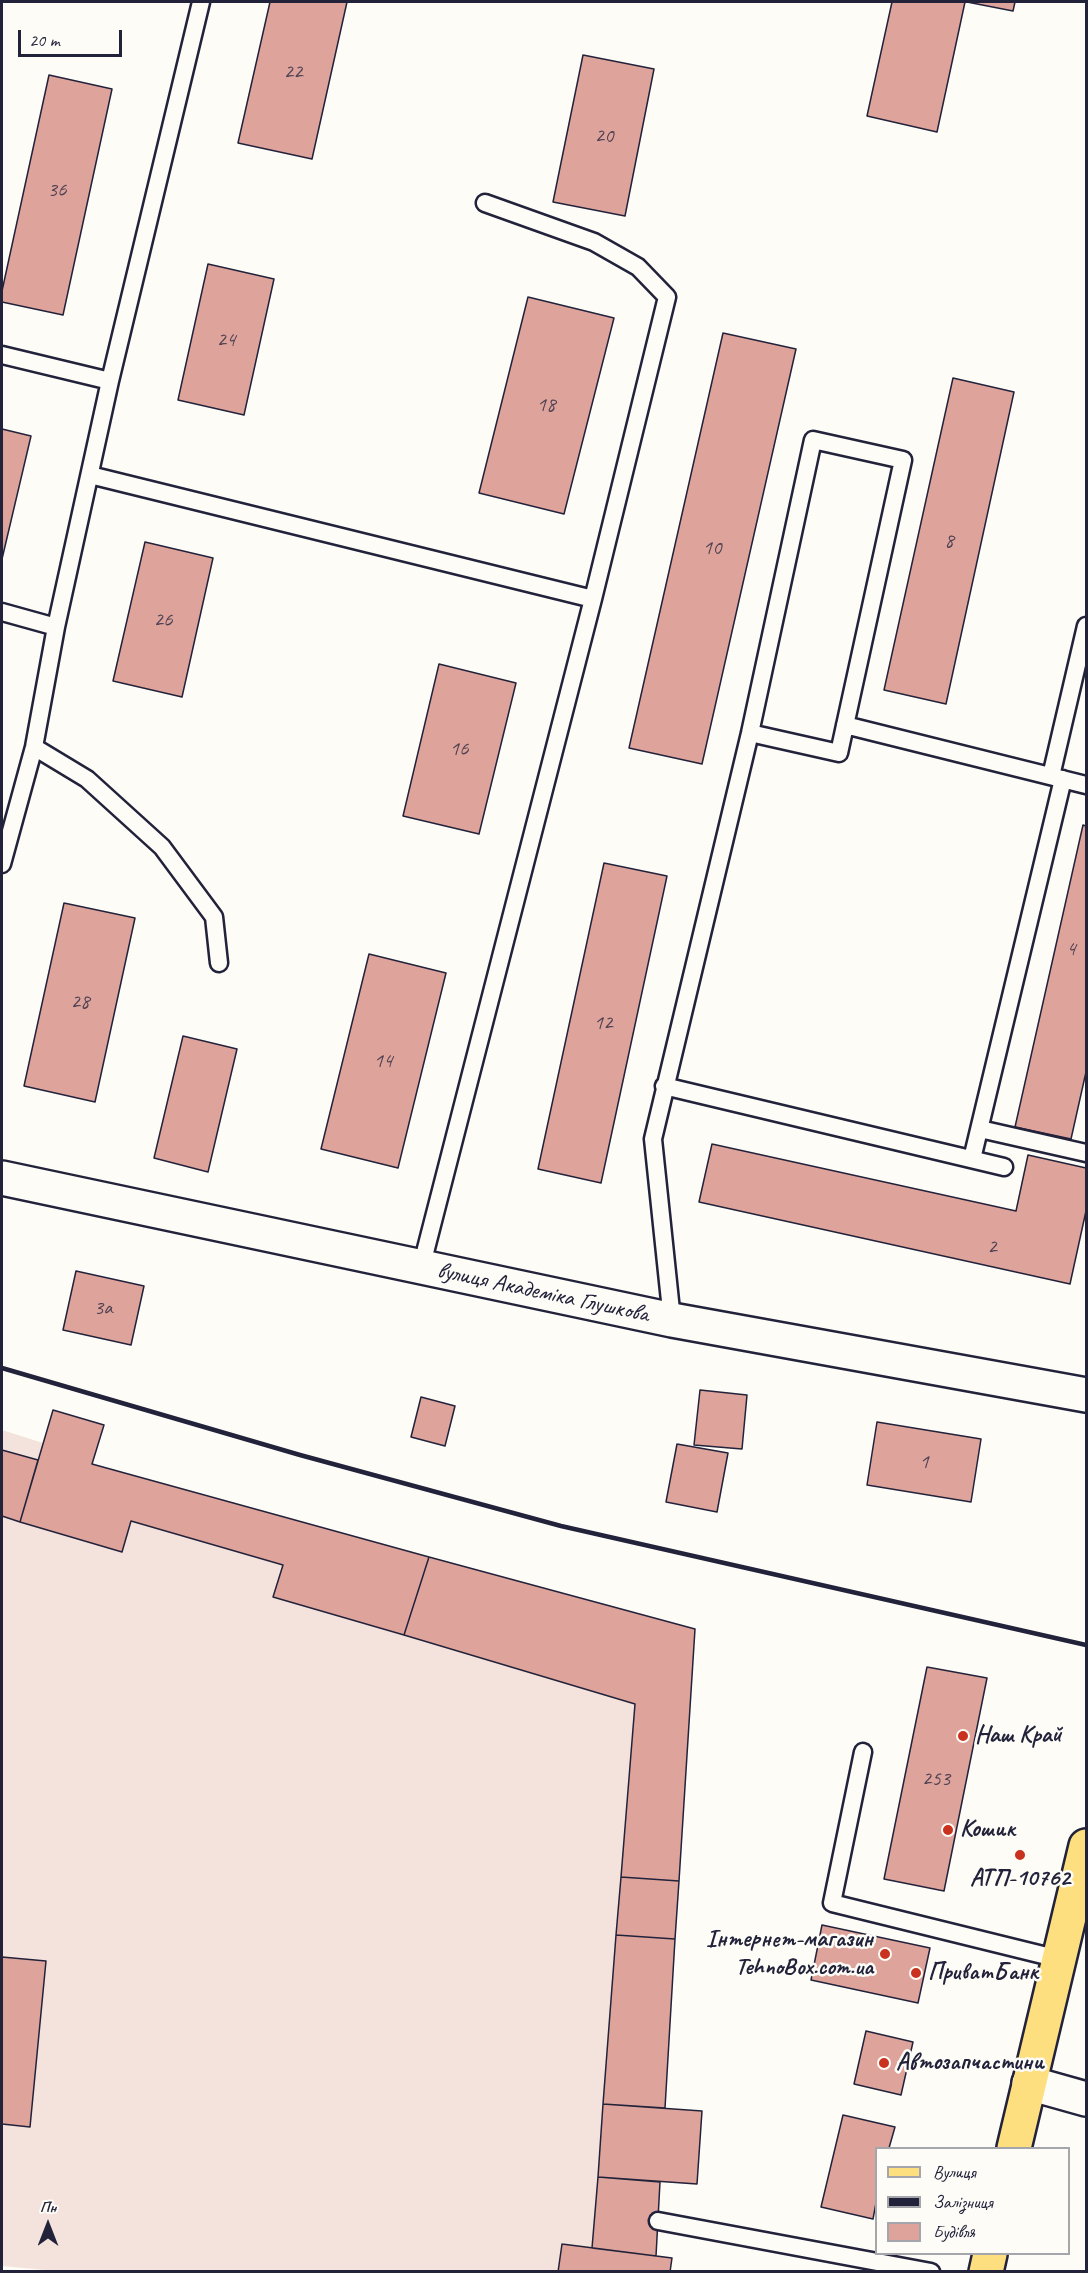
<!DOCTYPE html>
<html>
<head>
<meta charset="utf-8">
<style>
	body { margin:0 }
	#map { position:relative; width:1088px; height:2273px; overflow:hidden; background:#fdfcf7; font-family:Caveat,sans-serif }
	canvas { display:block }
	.frame { position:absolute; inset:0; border:3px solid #22223b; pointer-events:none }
	.legend { position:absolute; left:875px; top:2147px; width:195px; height:108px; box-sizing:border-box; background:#fdfcf7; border:2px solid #a5a5ac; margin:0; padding:8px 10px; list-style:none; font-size:18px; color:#22223b }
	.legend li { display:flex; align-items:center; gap:12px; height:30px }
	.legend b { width:30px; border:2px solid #a5a5ac }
	.north { position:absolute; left:18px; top:2195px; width:60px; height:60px; -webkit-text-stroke:4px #fdfcf7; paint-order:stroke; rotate:0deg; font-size:16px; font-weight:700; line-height:24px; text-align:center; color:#22223b }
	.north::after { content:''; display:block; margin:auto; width:21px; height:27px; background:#22223b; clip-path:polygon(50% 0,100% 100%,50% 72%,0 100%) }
	.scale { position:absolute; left:18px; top:30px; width:104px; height:27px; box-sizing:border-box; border:3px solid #22223b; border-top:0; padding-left:8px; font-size:18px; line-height:21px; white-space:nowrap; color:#22223b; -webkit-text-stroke:4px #fdfcf7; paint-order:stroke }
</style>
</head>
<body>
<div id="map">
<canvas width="1088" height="2273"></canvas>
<div class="frame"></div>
<ul class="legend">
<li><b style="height:8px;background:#fedf80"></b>Вулиця</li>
<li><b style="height:8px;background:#22223b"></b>Залізниця</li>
<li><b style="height:16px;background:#dea49c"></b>Будівля</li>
</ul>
<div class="north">Пн</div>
<div class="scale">20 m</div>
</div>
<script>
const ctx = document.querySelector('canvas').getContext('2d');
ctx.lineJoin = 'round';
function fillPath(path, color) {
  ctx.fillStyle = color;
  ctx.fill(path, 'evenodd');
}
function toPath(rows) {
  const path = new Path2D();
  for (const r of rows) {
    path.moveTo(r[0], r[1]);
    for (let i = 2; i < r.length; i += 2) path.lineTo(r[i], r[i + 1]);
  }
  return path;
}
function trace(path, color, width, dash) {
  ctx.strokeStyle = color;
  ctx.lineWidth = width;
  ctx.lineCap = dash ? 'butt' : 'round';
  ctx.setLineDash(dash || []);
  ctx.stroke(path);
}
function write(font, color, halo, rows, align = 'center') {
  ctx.font = font + ' Caveat,sans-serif';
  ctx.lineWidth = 5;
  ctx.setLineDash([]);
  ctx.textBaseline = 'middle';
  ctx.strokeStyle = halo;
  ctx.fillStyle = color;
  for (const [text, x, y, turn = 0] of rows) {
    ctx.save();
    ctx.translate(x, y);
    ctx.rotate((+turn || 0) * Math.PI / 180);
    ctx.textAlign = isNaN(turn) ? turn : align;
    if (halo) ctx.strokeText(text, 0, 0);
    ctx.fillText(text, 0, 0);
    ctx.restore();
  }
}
fillPath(toPath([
	[53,1410,104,1425,92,1465,695,1629,665,2108,702,2111,697,2184,660,2182,656,2255,672,2258,670,2271,67,2272,2,2266,2,1430,43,1443]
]), '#f4e2dc');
const building = toPath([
	[270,2,347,2,312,159,238,143,270,2],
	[892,2,965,2,937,132,867,116,892,2],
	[967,2,1015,2,1013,11,967,2],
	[583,55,654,69,625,216,553,202,583,55],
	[49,75,112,89,63,315,2,302,2,291,49,75],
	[208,264,274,279,244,415,178,400,208,264],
	[528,297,614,318,564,514,479,493,528,297],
	[723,333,796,349,702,764,629,748,723,333],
	[953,378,1014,392,946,704,884,690,953,378],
	[2,429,31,436,2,559,2,429],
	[145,542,213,558,182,697,113,681,145,542],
	[439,664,516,683,479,834,403,816,439,664],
	[1083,825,1086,826,1086,1072,1071,1139,1015,1127,1083,825],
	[604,863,667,876,601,1183,538,1169,604,863],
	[64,903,135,918,95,1102,24,1086,64,903],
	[369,954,446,973,398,1168,321,1149,369,954],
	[183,1036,237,1049,208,1172,154,1158,183,1036],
	[712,1144,1016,1211,1028,1155,1086,1168,1086,1211,1070,1284,699,1202,712,1144],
	[76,1271,144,1286,131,1345,63,1330,76,1271],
	[700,1390,747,1395,742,1449,694,1445,700,1390],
	[421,1397,455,1406,445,1446,411,1437,421,1397],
	[53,1410,104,1425,92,1464,429,1557,404,1635,273,1597,283,1565,131,1521,122,1552,20,1522,53,1410],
	[877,1422,981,1439,971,1502,867,1485,877,1422],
	[677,1444,728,1453,717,1512,666,1502,677,1444],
	[2,1450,38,1460,20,1522,2,1516,2,1450],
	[429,1557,695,1629,679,1881,621,1877,635,1704,404,1635,429,1557],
	[927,1667,987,1678,944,1891,884,1879,927,1667],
	[621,1877,679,1881,675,1939,616,1935,621,1877],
	[822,1925,930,1948,918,2003,811,1980,822,1925],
	[616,1935,675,1939,665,2108,603,2104,616,1935],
	[2,1957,46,1961,30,2127,2,2124,2,1957],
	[866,2031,913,2042,901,2095,854,2084,866,2031],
	[603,2104,702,2111,697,2184,598,2177,603,2104],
	[843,2115,895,2127,889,2148,876,2148,876,2203,873,2219,821,2207,843,2115],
	[598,2177,660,2182,656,2256,592,2248,598,2177],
	[562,2244,672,2258,670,2272,558,2272,562,2244]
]);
fillPath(building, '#dea49c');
trace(building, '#22223b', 1.5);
const service = toPath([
	[2,355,110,381],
	[90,475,593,599],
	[2,612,56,627],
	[845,725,1086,785],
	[34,747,87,779,162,847,214,917,219,963],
	[1051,776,1086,626],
	[2,864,34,747,56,627,110,381,201,2],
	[664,1086,1004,1167],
	[980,1129,1086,1153],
	[972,1159,1063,779],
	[421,1268,593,599,667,297,638,267,594,242,485,203],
	[672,1320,653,1139,750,733,813,440,903,460,839,753,750,733],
	[863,1752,832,1903,1059,1959],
	[658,2221,931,2272]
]);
const minor = toPath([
	[2,1178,672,1320,1086,1395],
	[1029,2083,1086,2099]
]);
const primary = toPath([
	[1014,2148,1086,1846],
	[986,2272,990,2254]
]);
trace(service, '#22223b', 21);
trace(minor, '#22223b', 38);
trace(primary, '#22223b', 38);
trace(service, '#fdfcf7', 16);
trace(minor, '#fdfcf7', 33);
trace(primary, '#fedf80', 33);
trace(toPath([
	[2,1368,300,1455,561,1526,1086,1645]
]), '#22223b', 4.5);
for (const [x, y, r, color] of [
	[963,1736,6,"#c8321e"],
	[948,1830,6,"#c8321e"],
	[1020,1855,6,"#c8321e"],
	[885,1954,6,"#c8321e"],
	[916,1973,6,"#c8321e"],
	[884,2063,6,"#c8321e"]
]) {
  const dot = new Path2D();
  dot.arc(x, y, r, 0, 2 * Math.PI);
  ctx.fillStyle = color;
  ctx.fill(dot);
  trace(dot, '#fdfcf7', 2);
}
write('21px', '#514253', null, [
	["22",293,72],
	["20",604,136],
	["36",57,190],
	["24",226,340],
	["18",546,405],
	["8",949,541],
	["10",712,548],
	["26",163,620],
	["16",459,749],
	["4",1071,949],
	["28",80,1002],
	["12",603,1023],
	["14",383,1061],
	["2",992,1247],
	["3а",103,1308],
	["1",924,1462],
	["253",936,1779]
]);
write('24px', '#22223b', '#fdfcf7', [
	["вулиця Академіка Глушкова",543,1293,12]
]);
write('bold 24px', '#22223b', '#fdfcf7', [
	["Наш Край",975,1736],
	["Кошик",960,1830],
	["АТП-10762",1020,1879,"center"],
	["Інтернет-магазин",873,1940,"right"],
	["TehnoBox.com.ua",873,1968,"right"],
	["ПриватБанк",928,1973],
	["Автозапчастини",896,2063]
], 'left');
</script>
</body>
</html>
